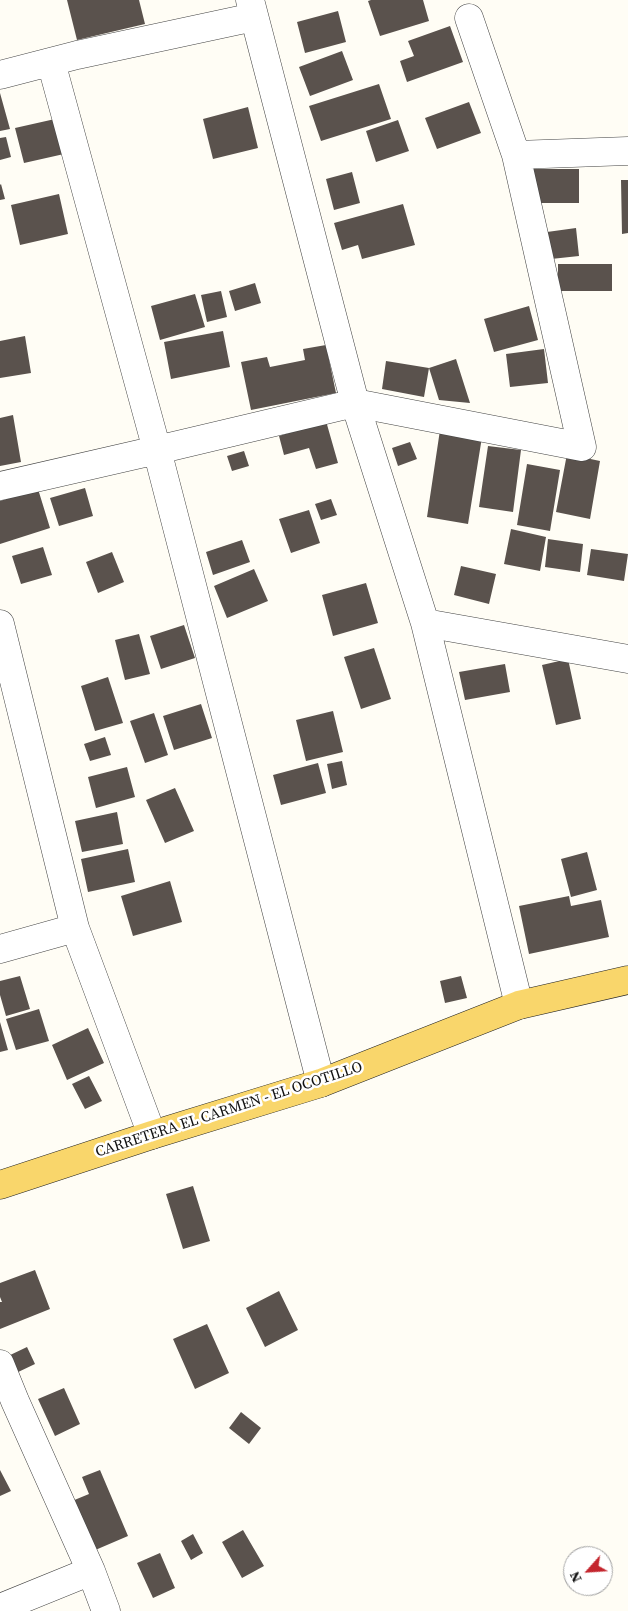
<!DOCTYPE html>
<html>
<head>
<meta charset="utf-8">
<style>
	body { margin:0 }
	#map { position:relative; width:628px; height:1611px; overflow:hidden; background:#fffdf5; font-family:"Source Serif 4",serif }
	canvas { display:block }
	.north { position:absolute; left:563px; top:1546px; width:50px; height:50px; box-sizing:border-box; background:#fff; border:1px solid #a0a0a0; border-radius:50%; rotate:244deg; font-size:14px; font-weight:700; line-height:20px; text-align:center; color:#111 }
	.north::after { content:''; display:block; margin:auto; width:18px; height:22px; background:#c4262e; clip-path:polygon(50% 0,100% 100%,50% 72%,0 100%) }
</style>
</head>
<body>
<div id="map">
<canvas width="628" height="1611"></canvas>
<div class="north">N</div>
</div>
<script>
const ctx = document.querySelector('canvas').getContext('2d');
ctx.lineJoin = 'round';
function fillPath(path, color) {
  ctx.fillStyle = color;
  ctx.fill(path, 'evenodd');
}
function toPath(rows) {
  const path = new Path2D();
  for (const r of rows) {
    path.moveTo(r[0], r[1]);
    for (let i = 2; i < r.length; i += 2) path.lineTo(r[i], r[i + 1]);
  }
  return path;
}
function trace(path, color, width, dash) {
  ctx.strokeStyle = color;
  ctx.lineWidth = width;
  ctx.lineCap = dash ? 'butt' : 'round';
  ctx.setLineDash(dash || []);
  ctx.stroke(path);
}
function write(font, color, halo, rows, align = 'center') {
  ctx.font = font + ' "Source Serif 4",serif';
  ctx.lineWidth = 5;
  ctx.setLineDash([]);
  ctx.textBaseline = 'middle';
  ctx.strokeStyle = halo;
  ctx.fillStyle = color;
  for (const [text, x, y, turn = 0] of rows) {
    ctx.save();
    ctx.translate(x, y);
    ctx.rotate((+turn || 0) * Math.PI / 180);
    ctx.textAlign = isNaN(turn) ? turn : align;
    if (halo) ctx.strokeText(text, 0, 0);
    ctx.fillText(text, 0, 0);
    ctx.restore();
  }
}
fillPath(toPath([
	[67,0,139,0,145,24,77,40],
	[371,0,423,0,429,21,380,36,368,1],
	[338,11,346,42,305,53,297,22],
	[450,26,463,62,407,82,400,61,414,56,408,41],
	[342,51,353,80,310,96,299,67],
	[379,84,391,119,321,141,309,106],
	[0,93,10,129,0,131],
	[469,102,481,133,437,149,425,118],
	[248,107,258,148,213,159,203,119],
	[55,119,64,154,24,163,15,128],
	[398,120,409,151,376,162,366,131],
	[6,137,11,157,0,160,0,138],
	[534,169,579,169,579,203,534,203],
	[352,172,360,203,334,210,326,179],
	[621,180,628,180,628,233,622,234],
	[1,184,5,199,0,200,0,185],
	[59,194,68,234,20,245,11,205],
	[403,204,415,245,362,259,358,245,342,250,334,223],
	[576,228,579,256,551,259,547,232],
	[558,264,612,264,612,291,558,291],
	[255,283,261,303,235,311,229,291],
	[221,291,227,317,207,322,201,295],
	[195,294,205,327,160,340,151,306],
	[529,306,538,340,494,352,484,319],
	[223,331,230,367,171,379,164,342],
	[25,336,31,373,0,378,0,341],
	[326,345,336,393,251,410,241,362,267,357,270,367,305,360,303,349],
	[544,349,548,383,510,387,506,354],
	[456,359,470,403,439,400,429,368,424,397,382,389,386,361,429,368],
	[13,415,21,462,0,466,0,418],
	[326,421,338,463,316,469,309,448,284,455,279,436],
	[440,430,482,437,468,524,427,517],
	[410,442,417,459,398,466,392,448],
	[488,446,521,450,513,512,479,507],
	[244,451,249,466,232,471,227,456],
	[567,454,600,461,590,519,556,512],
	[527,464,560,470,550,531,517,525],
	[85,488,93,516,59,526,50,498],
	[38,489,50,528,0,544,0,501],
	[331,499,337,515,321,520,315,504],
	[309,510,320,543,291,553,279,519],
	[511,529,546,537,540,571,504,564],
	[548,539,583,544,580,572,545,567],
	[242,540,250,562,213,575,206,552],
	[43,547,52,575,21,584,12,556],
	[591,549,628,554,624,581,587,575],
	[112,552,124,582,98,593,86,562],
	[461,566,496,574,489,604,454,595],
	[254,569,268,601,227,618,214,586],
	[366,583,378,623,333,636,322,595],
	[184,625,195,658,161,669,150,636],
	[139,634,150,674,125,680,115,640],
	[374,648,391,699,361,709,344,657],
	[568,659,581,719,556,725,542,665],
	[505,664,510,692,465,700,459,672],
	[108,677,123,723,95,731,81,686],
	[201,704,212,738,174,750,163,716],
	[333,711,343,752,306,761,296,720],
	[154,713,168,755,145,763,130,721],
	[105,737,111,755,90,761,84,744],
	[342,761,347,785,332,789,327,764],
	[318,763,326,793,281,805,273,775],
	[127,767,135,797,96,808,88,777],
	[175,788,194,831,165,843,146,800],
	[117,812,123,844,82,852,75,821],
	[128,849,135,882,88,892,81,859],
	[587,852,597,890,571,897,561,859],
	[170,881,182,922,133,936,121,896],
	[569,896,571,906,601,900,609,937,529,954,519,906],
	[20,976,30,1009,6,1016,0,995,0,981],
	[461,976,467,998,445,1003,440,981],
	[39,1009,49,1041,16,1050,6,1019],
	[0,1022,8,1050,0,1052],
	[88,1028,104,1063,67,1080,52,1045],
	[89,1076,102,1101,85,1109,72,1084],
	[193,1186,210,1241,183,1249,166,1194],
	[35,1270,50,1309,0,1329,0,1302,2,1302,0,1297,0,1283],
	[279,1291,298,1330,265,1347,246,1308],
	[207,1324,229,1373,195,1389,173,1339],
	[27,1347,35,1364,14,1374,6,1357],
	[64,1388,80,1424,55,1436,38,1399],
	[241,1412,261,1428,249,1444,229,1428],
	[0,1470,11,1491,0,1496],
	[100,1470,128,1536,93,1551,72,1501,89,1494,82,1477],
	[243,1530,264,1566,242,1578,222,1542],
	[193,1534,203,1553,191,1560,181,1541],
	[160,1553,175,1588,153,1598,137,1563]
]), '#5a524d');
const minor = toPath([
	[250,0,355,403,425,623,519,1005],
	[51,62,157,450,321,1083],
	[0,75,77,55,254,17],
	[516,155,628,151],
	[0,486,157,450,355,403,582,447,516,155,469,18],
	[425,623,628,659],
	[0,624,75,928,152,1135],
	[0,949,75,928],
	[0,1364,15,1401,91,1571,106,1611],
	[0,1608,91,1571]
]);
const major = toPath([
	[0,1185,152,1135,321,1083,519,1005,628,980]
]);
trace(minor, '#444', 29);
trace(major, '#222', 29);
trace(minor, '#fff', 28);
trace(major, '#f9d66b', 28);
write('15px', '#111', '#fff', [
	["CARRETERA EL CARMEN - EL OCOTILLO",229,1110,-18]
]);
</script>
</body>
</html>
